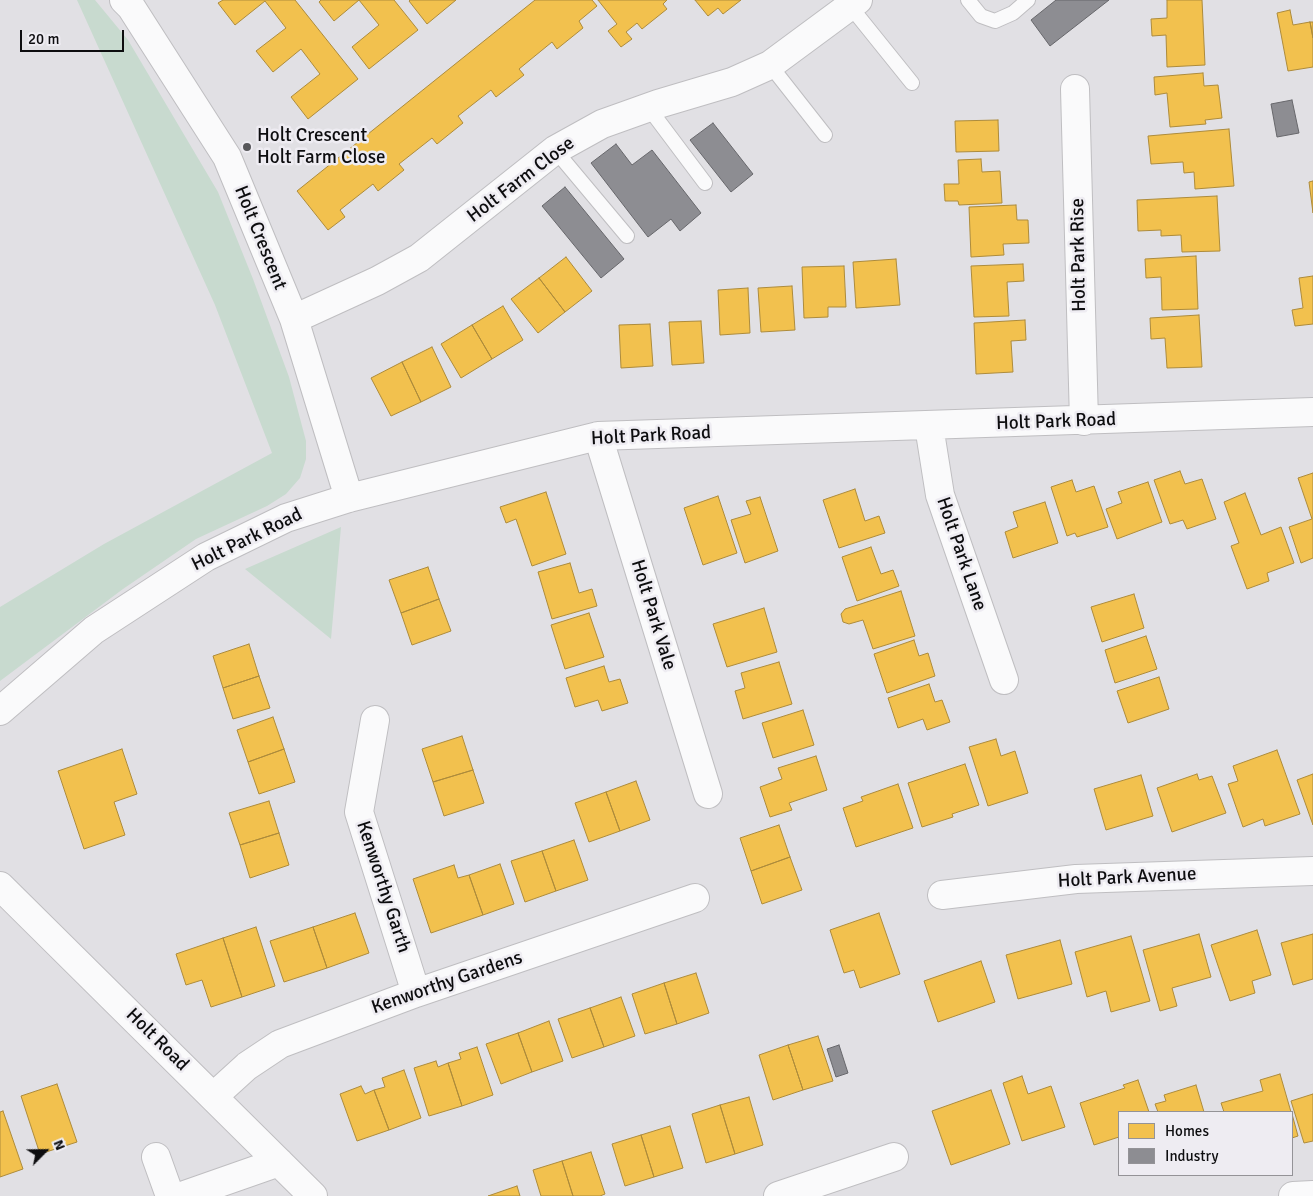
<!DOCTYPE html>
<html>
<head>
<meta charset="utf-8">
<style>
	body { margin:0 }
	#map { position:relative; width:1313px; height:1196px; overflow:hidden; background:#e1e0e4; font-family:Signika,sans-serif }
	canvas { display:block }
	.legend { position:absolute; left:1118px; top:1111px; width:175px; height:65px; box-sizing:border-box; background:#eeecf2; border:1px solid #949397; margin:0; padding:6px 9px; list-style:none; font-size:15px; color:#0d0d0f }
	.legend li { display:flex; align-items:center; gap:10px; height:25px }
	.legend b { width:25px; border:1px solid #949397 }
	.north { position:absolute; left:20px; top:1126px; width:50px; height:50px; -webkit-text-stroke:4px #eeecf2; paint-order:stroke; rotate:67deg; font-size:14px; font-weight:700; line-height:20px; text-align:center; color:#0d0d0f }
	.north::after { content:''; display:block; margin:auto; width:18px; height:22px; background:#0d0d0f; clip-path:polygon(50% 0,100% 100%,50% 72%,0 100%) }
	.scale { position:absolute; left:20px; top:30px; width:104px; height:22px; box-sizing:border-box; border:2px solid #0d0d0f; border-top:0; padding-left:6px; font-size:15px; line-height:18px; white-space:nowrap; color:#0d0d0f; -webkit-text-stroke:4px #eeecf2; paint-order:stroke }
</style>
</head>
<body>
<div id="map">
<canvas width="1313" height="1196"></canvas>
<ul class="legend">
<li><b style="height:14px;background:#f2c14e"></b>Homes</li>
<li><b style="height:14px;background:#8d8d92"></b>Industry</li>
</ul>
<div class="north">N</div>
<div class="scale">20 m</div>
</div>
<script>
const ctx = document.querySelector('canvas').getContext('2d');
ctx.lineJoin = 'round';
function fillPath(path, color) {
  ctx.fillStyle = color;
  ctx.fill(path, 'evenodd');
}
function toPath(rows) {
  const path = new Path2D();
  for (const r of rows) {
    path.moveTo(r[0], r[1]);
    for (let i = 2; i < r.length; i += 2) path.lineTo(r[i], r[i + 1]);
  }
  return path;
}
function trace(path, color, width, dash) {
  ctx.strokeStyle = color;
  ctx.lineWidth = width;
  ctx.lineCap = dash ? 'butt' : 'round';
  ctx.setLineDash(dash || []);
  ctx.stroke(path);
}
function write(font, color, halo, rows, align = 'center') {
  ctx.font = font + ' Signika,sans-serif';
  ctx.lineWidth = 5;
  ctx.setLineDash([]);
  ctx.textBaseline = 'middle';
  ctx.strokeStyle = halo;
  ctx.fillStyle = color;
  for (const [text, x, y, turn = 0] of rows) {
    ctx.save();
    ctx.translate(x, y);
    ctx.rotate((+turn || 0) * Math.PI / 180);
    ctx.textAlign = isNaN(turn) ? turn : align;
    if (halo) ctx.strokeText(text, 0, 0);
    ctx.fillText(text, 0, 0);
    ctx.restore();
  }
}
fillPath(toPath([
	[77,0,95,0,128,40,218,192,253,279,289,377,306,441,306,459,300,478,286,494,267,506,196,539,123,589,0,681,0,607,104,544,272,453,215,305],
	[341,527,331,639,245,569]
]), '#c8dacf');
const homes = toPath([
	[223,0,295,0,358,79,308,119,291,97,320,74,301,49,273,72,256,51,286,28,265,1,235,25,218,3,223,0],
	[321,0,359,0,334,21,319,2,321,0],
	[359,0,394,0,418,30,369,69,352,47,379,25,359,0],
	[410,0,456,0,427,24,409,1,410,0],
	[535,0,592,0,597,6,579,21,583,28,557,49,552,42,519,69,524,75,496,97,491,90,458,116,463,123,437,144,432,138,399,164,404,170,378,191,373,184,340,210,345,217,328,230,297,191,535,0],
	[598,0,667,0,663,4,667,9,642,29,637,23,626,32,632,39,621,47,608,31,617,24,598,0],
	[695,0,741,0,723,14,718,8,708,16,695,0],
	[1167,0,1202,0,1205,65,1167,67,1166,35,1152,36,1151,19,1167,18,1167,0],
	[1290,10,1293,25,1310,22,1313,38,1313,67,1288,71,1277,13,1290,10],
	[1310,22,1313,22,1313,38,1310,22],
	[1203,73,1204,86,1218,85,1222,118,1205,120,1206,124,1170,127,1167,93,1155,95,1154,77,1203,73],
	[998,120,999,151,956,152,955,121,998,120],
	[1229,129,1234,186,1195,189,1194,172,1184,173,1183,162,1151,164,1148,136,1229,129],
	[981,159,982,172,1000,171,1002,203,959,205,958,201,945,201,944,184,959,184,958,160,981,159],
	[1313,181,1313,213,1309,182,1313,181],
	[1217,196,1220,251,1182,252,1181,235,1161,236,1161,230,1138,231,1137,200,1217,196],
	[1016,205,1017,220,1028,220,1029,243,1003,244,1004,255,971,257,969,207,1016,205],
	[1196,256,1198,309,1162,310,1161,277,1146,278,1145,259,1196,256],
	[566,257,592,291,565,312,539,278,566,257],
	[896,259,900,305,856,308,853,262,896,259],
	[1023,264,1024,281,1007,282,1009,316,974,317,971,266,1023,264],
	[844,266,846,307,828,307,828,317,804,318,802,267,844,266],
	[1313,276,1313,324,1295,326,1292,310,1303,308,1299,278,1313,276],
	[539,278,565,312,538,333,511,299,539,278],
	[792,286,795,330,761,332,758,288,792,286],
	[748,288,750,333,720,335,718,290,748,288],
	[503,306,523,340,492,359,472,325,503,306],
	[1199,315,1202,367,1167,368,1165,338,1151,339,1150,318,1199,315],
	[1025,320,1026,340,1011,341,1013,372,976,374,974,323,1025,320],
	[701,321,704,363,672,365,669,322,701,321],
	[650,324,653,366,621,368,619,325,650,324],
	[472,325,492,359,461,378,441,344,472,325],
	[432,347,451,387,421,402,402,362,432,347],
	[402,362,421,402,391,416,371,378,402,362],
	[1180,471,1185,484,1202,479,1216,519,1187,529,1183,520,1170,524,1154,480,1180,471],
	[1313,473,1313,558,1301,563,1289,527,1312,519,1298,478,1313,473],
	[1072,480,1076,492,1094,486,1108,527,1077,537,1075,533,1067,536,1051,487,1072,480],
	[1148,482,1162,522,1117,539,1106,509,1122,503,1118,492,1148,482],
	[855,489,865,521,879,516,885,533,839,548,823,500,855,489],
	[546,492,566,554,532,566,516,519,506,523,500,507,546,492],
	[1245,493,1261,535,1281,527,1294,563,1267,573,1269,581,1247,589,1231,546,1239,543,1224,502,1245,493],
	[718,496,737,553,703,565,684,508,718,496],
	[760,497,778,551,745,563,731,520,751,514,746,501,760,497],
	[1045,502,1058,543,1013,558,1005,532,1018,527,1013,512,1045,502],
	[871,547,881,574,893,570,899,586,857,601,842,557,871,547],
	[570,563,579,593,592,589,597,606,552,619,538,572,570,563],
	[428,567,439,599,401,613,389,580,428,567],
	[901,591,915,636,873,649,863,620,849,624,843,622,841,614,845,609,901,591],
	[1134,594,1144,628,1102,642,1091,607,1134,594],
	[439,599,451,631,412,645,401,613,439,599],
	[764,608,777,652,727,667,713,624,764,608],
	[589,613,604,657,565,669,551,625,589,613],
	[1146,636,1157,669,1115,683,1105,650,1146,636],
	[914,640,919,656,928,653,935,676,887,693,874,654,914,640],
	[249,644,259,676,223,688,213,656,249,644],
	[779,662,792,704,743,719,735,691,745,688,741,673,779,662],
	[604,666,609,682,620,679,628,703,602,711,598,700,575,707,566,678,604,666],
	[259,676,270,708,233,719,223,688,259,676],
	[1159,677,1169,709,1128,723,1117,691,1159,677],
	[929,684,935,702,942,700,950,722,927,730,923,719,898,728,888,698,929,684],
	[803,710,814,745,773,758,762,723,803,710],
	[273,717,284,749,248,762,237,730,273,717],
	[462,736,473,770,433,782,422,749,462,736],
	[996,739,1001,756,1015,751,1028,793,988,806,969,747,996,739],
	[122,749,137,794,114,802,125,835,84,849,58,771,122,749],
	[284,749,295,782,259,794,248,762,284,749],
	[1277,750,1300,814,1265,826,1263,819,1243,827,1228,784,1238,781,1233,766,1277,750],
	[816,756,827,790,789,803,792,810,770,817,760,787,782,779,778,768,816,756],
	[965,764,979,805,952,814,953,817,922,827,908,783,965,764],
	[473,770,484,803,444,816,433,782,473,770],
	[1197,774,1199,780,1212,776,1226,813,1172,832,1157,788,1197,774],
	[1313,774,1313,825,1297,780,1313,774],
	[1141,775,1153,816,1106,830,1094,789,1141,775],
	[636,781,650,820,620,831,606,792,636,781],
	[898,784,913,828,856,847,843,808,863,801,861,797,898,784],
	[606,792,620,831,589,842,575,803,606,792],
	[269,801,279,833,240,845,229,813,269,801],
	[779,825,790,857,751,871,740,838,779,825],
	[279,833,289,865,250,878,240,845,279,833],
	[574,840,588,880,556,891,542,851,574,840],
	[542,851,556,891,525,902,511,861,542,851],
	[790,857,802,890,762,904,751,871,790,857],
	[500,864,514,904,483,915,469,875,500,864],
	[454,865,458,878,469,875,483,915,431,933,413,879,454,865],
	[355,913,369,953,327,968,313,927,355,913],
	[879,913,900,974,860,988,854,970,844,973,830,930,879,913],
	[256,927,275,986,242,997,223,938,256,927],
	[313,927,327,968,284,982,270,941,313,927],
	[1257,930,1271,975,1252,981,1255,993,1230,1001,1211,945,1257,930],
	[1199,934,1211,977,1172,988,1177,1006,1160,1011,1143,950,1199,934],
	[1313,934,1313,979,1293,985,1281,943,1313,934],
	[1131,936,1150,1001,1111,1012,1106,991,1087,997,1075,952,1131,936],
	[223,938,242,997,211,1007,202,980,186,985,176,954,223,938],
	[1060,940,1072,984,1018,999,1006,955,1060,940],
	[981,961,995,1002,938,1022,924,981,981,961],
	[696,973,709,1013,677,1024,664,983,696,973],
	[664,983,677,1024,645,1034,632,994,664,983],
	[621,997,635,1036,604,1047,590,1008,621,997],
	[590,1008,604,1047,572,1058,558,1019,590,1008],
	[549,1021,563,1061,532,1072,518,1033,549,1021],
	[518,1033,532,1072,501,1084,486,1044,518,1033],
	[818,1036,833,1081,803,1090,788,1045,818,1036],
	[788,1045,803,1090,773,1100,759,1055,788,1045],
	[477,1047,493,1095,462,1106,448,1063,461,1059,459,1053,477,1047],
	[436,1061,438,1067,448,1063,462,1106,429,1116,414,1068,436,1061],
	[404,1070,421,1118,389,1130,374,1090,385,1087,382,1078,404,1070],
	[1280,1074,1291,1112,1224,1112,1221,1103,1263,1091,1260,1080,1280,1074],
	[1022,1076,1028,1094,1051,1086,1065,1127,1022,1141,1003,1083,1022,1076],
	[1138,1080,1149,1112,1119,1112,1119,1137,1094,1145,1080,1103,1125,1088,1123,1085,1138,1080],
	[57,1084,77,1142,40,1154,21,1096,57,1084],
	[1196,1085,1204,1112,1158,1112,1155,1104,1166,1101,1164,1095,1196,1085],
	[361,1086,365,1094,374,1090,389,1130,357,1141,340,1094,361,1086],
	[991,1090,1010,1144,951,1165,932,1111,991,1090],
	[1313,1094,1313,1141,1304,1143,1291,1101,1313,1094],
	[749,1097,763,1145,735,1154,720,1105,749,1097],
	[720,1105,735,1154,706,1163,692,1114,720,1105],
	[3,1111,23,1169,0,1177,0,1112,3,1111],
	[1292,1114,1298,1136,1292,1138,1292,1114],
	[670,1126,683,1168,654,1177,641,1135,670,1126],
	[641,1135,654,1177,625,1186,612,1144,641,1135],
	[591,1152,605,1194,600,1196,573,1196,562,1161,591,1152],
	[562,1161,573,1196,541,1196,533,1170,562,1161],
	[517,1186,520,1196,488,1196,517,1186]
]);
fillPath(homes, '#f2c14e');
trace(homes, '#ad8b3b', 1);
const industry = toPath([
	[1056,0,1109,0,1050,46,1031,20,1056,0],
	[1292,100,1299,133,1277,137,1271,104,1292,100],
	[713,123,753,174,731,192,690,140,713,123],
	[616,144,632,165,652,150,701,213,680,231,671,219,648,237,591,163,616,144],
	[565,187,624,259,601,278,542,206,565,187],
	[839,1045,848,1073,836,1077,827,1049,839,1045]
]);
fillPath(industry, '#8d8d92');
trace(industry, '#67676b', 1);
const lane = toPath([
	[968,0,981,16,995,21,1013,13,1028,0],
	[850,6,912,83],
	[770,65,825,135],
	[648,107,705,183],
	[555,150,627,236]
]);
const street = toPath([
	[124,0,131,7,227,157,294,319,349,498],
	[1075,89,1084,421],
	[294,319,377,281,419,258,555,150,602,124,658,104,732,82,770,65,858,0],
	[929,426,940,495,1004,680],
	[598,436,708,794],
	[0,711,94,630,206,557,286,518,349,498,598,436,1313,412],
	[375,720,359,812,416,993],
	[0,886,313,1196],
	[942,895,1076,879,1313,871],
	[214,1096,247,1066,280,1044,416,993,695,898],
	[156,1157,170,1196],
	[182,1196,279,1162],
	[778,1196,894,1157],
	[1293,1196,1313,1195]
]);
trace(lane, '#bfbec1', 16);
trace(street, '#bfbec1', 30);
trace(lane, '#fafafb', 14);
trace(street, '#fafafb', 28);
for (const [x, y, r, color] of [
	[247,147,5,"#57575a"]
]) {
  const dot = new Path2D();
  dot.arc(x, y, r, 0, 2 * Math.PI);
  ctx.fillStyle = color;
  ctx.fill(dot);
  trace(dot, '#eeecf2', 2);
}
write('19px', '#0d0d0f', '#eeecf2', [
	["Holt Crescent",257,136],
	["Holt Farm Close",257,158]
], 'left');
write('19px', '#0d0d0f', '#eeecf2', [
	["Holt Farm Close",521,180,-37],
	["Holt Crescent",260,238,68],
	["Holt Park Rise",1079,255,-91],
	["Holt Park Road",1056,422,-2],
	["Holt Park Road",651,436,-3],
	["Holt Park Road",247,540,-26],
	["Holt Park Lane",961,554,71],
	["Holt Park Vale",653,615,73],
	["Holt Park Avenue",1127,878,-3],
	["Kenworthy Garth",383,887,72],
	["Kenworthy Gardens",447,983,-19],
	["Holt Road",157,1040,45]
]);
</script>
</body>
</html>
